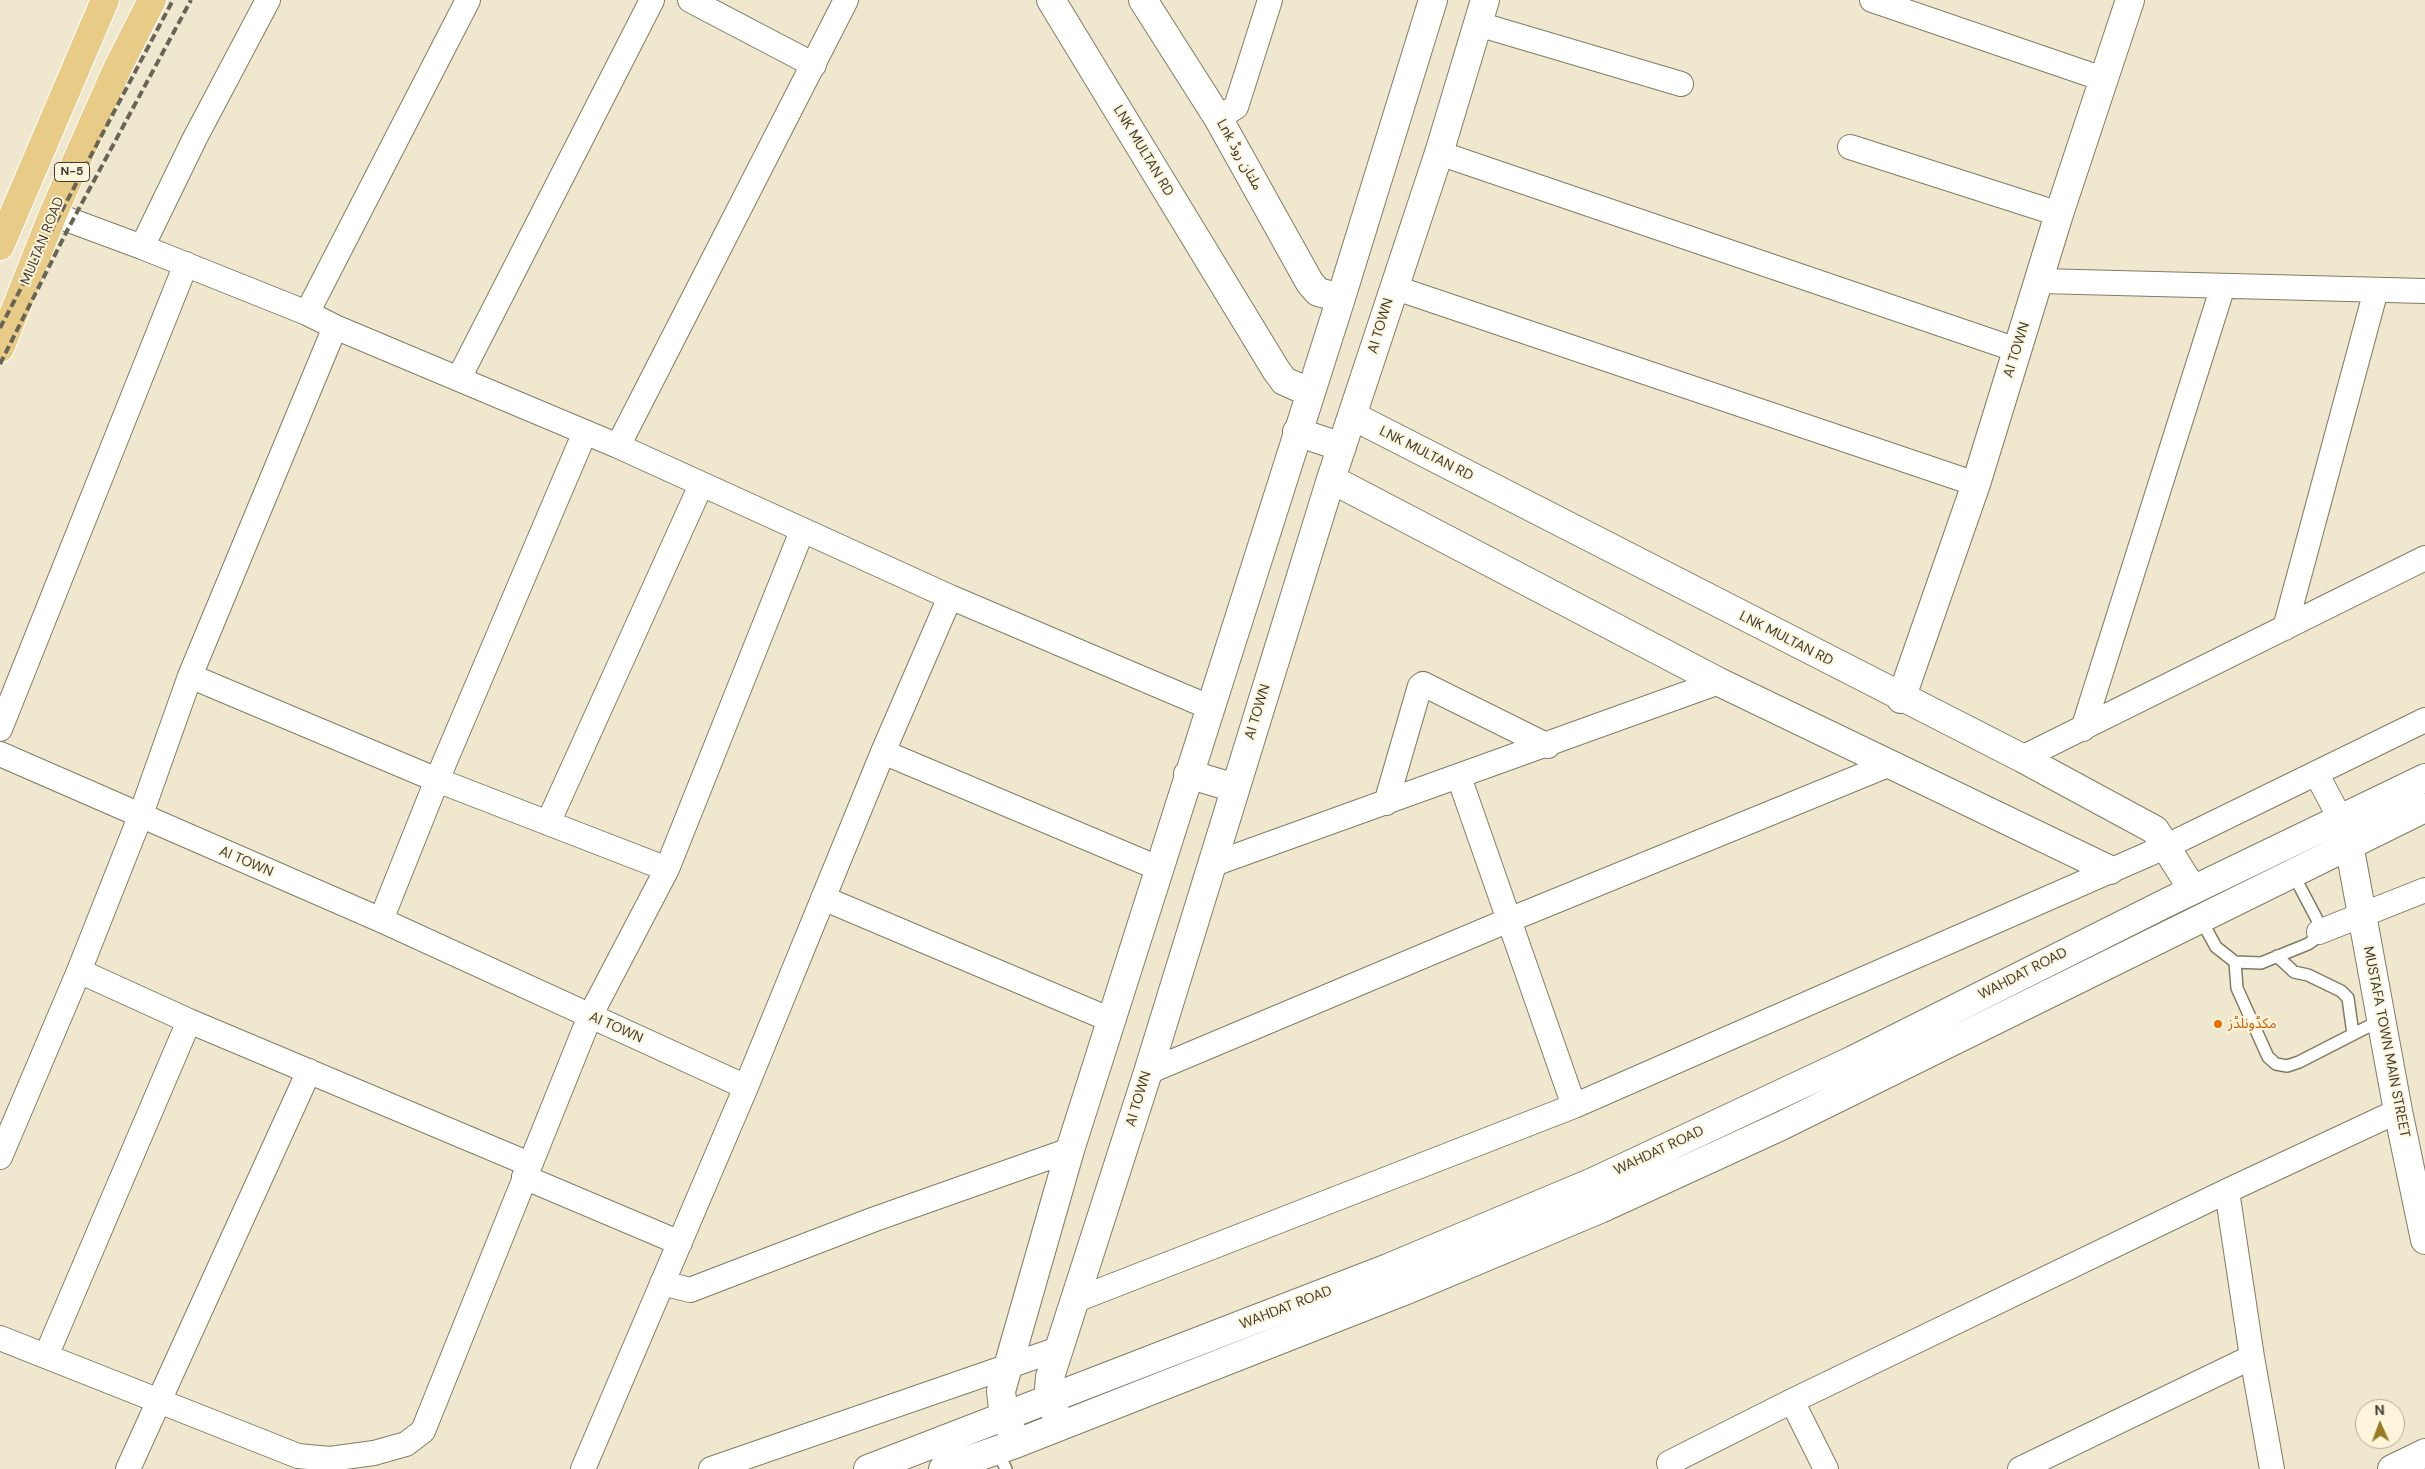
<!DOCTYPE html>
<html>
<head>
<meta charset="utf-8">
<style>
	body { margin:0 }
	#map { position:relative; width:2425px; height:1469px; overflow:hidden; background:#efe8ce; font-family:"DM Sans",sans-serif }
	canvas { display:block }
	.north { position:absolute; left:2355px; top:1399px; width:50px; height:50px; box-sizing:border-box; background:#fcf5db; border:1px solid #b0ab97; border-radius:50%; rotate:358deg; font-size:14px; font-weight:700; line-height:20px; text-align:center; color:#3f3c32 }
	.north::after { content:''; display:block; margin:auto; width:18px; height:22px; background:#987c24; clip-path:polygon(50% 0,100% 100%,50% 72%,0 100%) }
</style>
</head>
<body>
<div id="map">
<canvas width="2425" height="1469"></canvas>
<div class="north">N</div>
</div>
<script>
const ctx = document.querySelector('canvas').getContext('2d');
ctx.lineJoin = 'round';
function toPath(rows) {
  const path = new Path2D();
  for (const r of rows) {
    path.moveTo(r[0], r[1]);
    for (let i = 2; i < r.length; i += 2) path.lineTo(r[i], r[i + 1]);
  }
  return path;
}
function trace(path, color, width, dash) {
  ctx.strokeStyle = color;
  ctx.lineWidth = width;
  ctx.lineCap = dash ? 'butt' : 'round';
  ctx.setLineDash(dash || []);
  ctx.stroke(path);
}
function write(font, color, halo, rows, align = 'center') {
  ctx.font = font + ' "DM Sans","Noto Sans Arabic",sans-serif';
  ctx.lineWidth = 4;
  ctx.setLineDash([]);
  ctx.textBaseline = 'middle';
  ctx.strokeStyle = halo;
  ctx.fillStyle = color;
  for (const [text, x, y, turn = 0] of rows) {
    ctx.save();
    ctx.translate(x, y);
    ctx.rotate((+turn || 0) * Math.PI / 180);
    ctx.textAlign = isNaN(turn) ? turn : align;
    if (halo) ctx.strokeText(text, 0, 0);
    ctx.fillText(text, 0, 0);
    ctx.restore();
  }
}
const lane = toPath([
	[2200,918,2216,947,2235,962,2261,963,2308,944,2318,937,2320,925,2292,872],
	[2277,956,2294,972,2308,975,2341,991,2348,998,2353,1034],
	[2235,962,2237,988,2268,1057,2276,1064,2287,1066,2299,1062,2381,1020],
	[997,1450,1006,1469]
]);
const street = toPath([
	[690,0,814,65],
	[1872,0,2103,79],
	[1478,24,1681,84],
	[1218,118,1236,107,1270,0],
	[1850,147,2059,214],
	[1439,153,2017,350],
	[53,214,142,247,307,313,335,327,618,446,950,597,1209,707],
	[142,247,195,138,268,0],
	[2040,281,2425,291],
	[1393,287,1976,484],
	[307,313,468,0],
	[459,378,652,0],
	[618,446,846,0],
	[2285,628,2376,290],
	[190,676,437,780,667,869],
	[0,729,186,264],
	[2083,729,2223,286],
	[883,752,1158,868],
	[0,754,381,920,746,1087],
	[2022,758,2425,558],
	[2316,773,2341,820],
	[1459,777,1574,1106],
	[1386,803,1420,686,1423,684,1548,746],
	[548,823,701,485],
	[1211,865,1719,682],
	[823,898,1111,1020],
	[381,920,437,780,585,432],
	[2319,932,2425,890],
	[79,971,189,1021,529,1164],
	[1148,1072,1509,920,1888,765],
	[0,1157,79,971,140,817,190,676,335,327],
	[524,1177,680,1243],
	[2227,1191,2252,1357,2272,1469],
	[662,1283,690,1290,875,1219,1070,1150],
	[1076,1300,1574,1106,2167,846,2425,720],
	[0,1338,298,1456,330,1459,374,1453,406,1444,423,1431,590,1016,667,869,802,531],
	[46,1356,189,1021],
	[1792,1401,1826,1469],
	[1669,1463,1792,1401,2227,1191,2398,1111],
	[128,1469,309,1071],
	[583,1469,746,1087,883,752,950,597],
	[711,1469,1061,1348],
	[2020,1469,2252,1357]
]);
const secondary = toPath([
	[1051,0,1276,370,1284,381,1309,392],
	[1143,0,1218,118,1310,283,1318,292,1341,298],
	[1353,416,2022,758,2155,830,2193,890],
	[1297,432,1342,447],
	[1331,479,1719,682,2110,870],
	[1901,699,1976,484,2059,214,2130,0],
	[1188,774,1235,788],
	[2344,828,2349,844,2398,1111,2425,1240],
	[1056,1415,1049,1389,1050,1377,1148,1072,1331,479,1439,153,1485,0],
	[1012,1433,1003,1408,1001,1391,1070,1150,1341,298,1433,0],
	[868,1469,1388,1268,1593,1182,1853,1060,2168,902,2425,778],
	[943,1469,1015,1444,1409,1289,1600,1209,1781,1126,2425,808],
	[2392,1469,2425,1453]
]);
const primary = toPath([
	[0,246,105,0],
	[0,348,53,214,117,69,152,0]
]);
trace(lane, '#827c64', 14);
trace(street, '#827c64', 26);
trace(secondary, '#827c64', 30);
trace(primary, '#fff', 30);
trace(lane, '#fff', 11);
trace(street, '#fff', 24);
trace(secondary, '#fff', 28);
trace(primary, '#e8cb86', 28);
trace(toPath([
	[0,328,173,0],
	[0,364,68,229,191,0]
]), '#686456', 4, [8, 4]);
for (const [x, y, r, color] of [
	[2218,1024,5,"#e8710a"]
]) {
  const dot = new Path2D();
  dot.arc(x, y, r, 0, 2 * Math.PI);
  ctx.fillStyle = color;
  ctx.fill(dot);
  trace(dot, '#fcf5db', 2);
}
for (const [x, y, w] of [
	[72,172,35]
]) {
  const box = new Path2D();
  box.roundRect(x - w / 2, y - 9.5, w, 19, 4);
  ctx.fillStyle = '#fcf5db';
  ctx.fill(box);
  trace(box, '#3f3c32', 1);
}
write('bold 12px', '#3f3c32', null, [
	["N-5",72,172]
]);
write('14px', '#3f3c32', '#fcf5db', [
	["LNK MULTAN RD",1143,151,59],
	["Lnk ملتان روڈ",1239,155,61],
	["MULTAN ROAD",43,241,-68],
	["AI TOWN",1381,326,-73],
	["AI TOWN",2017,350,-72],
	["LNK MULTAN RD",1426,454,27],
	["LNK MULTAN RD",1786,639,27],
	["AI TOWN",1258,712,-73],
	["AI TOWN",246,862,23],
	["WAHDAT ROAD",2023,974,-27],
	["AI TOWN",616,1028,24],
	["MUSTAFA TOWN MAIN STREET",2386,1042,79],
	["AI TOWN",1139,1099,-73],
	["WAHDAT ROAD",1659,1151,-25],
	["WAHDAT ROAD",1286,1308,-21]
]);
write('14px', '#c56008', '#fcf5db', [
	["مکڈونلڈز",2228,1024]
], 'left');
</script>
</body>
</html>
